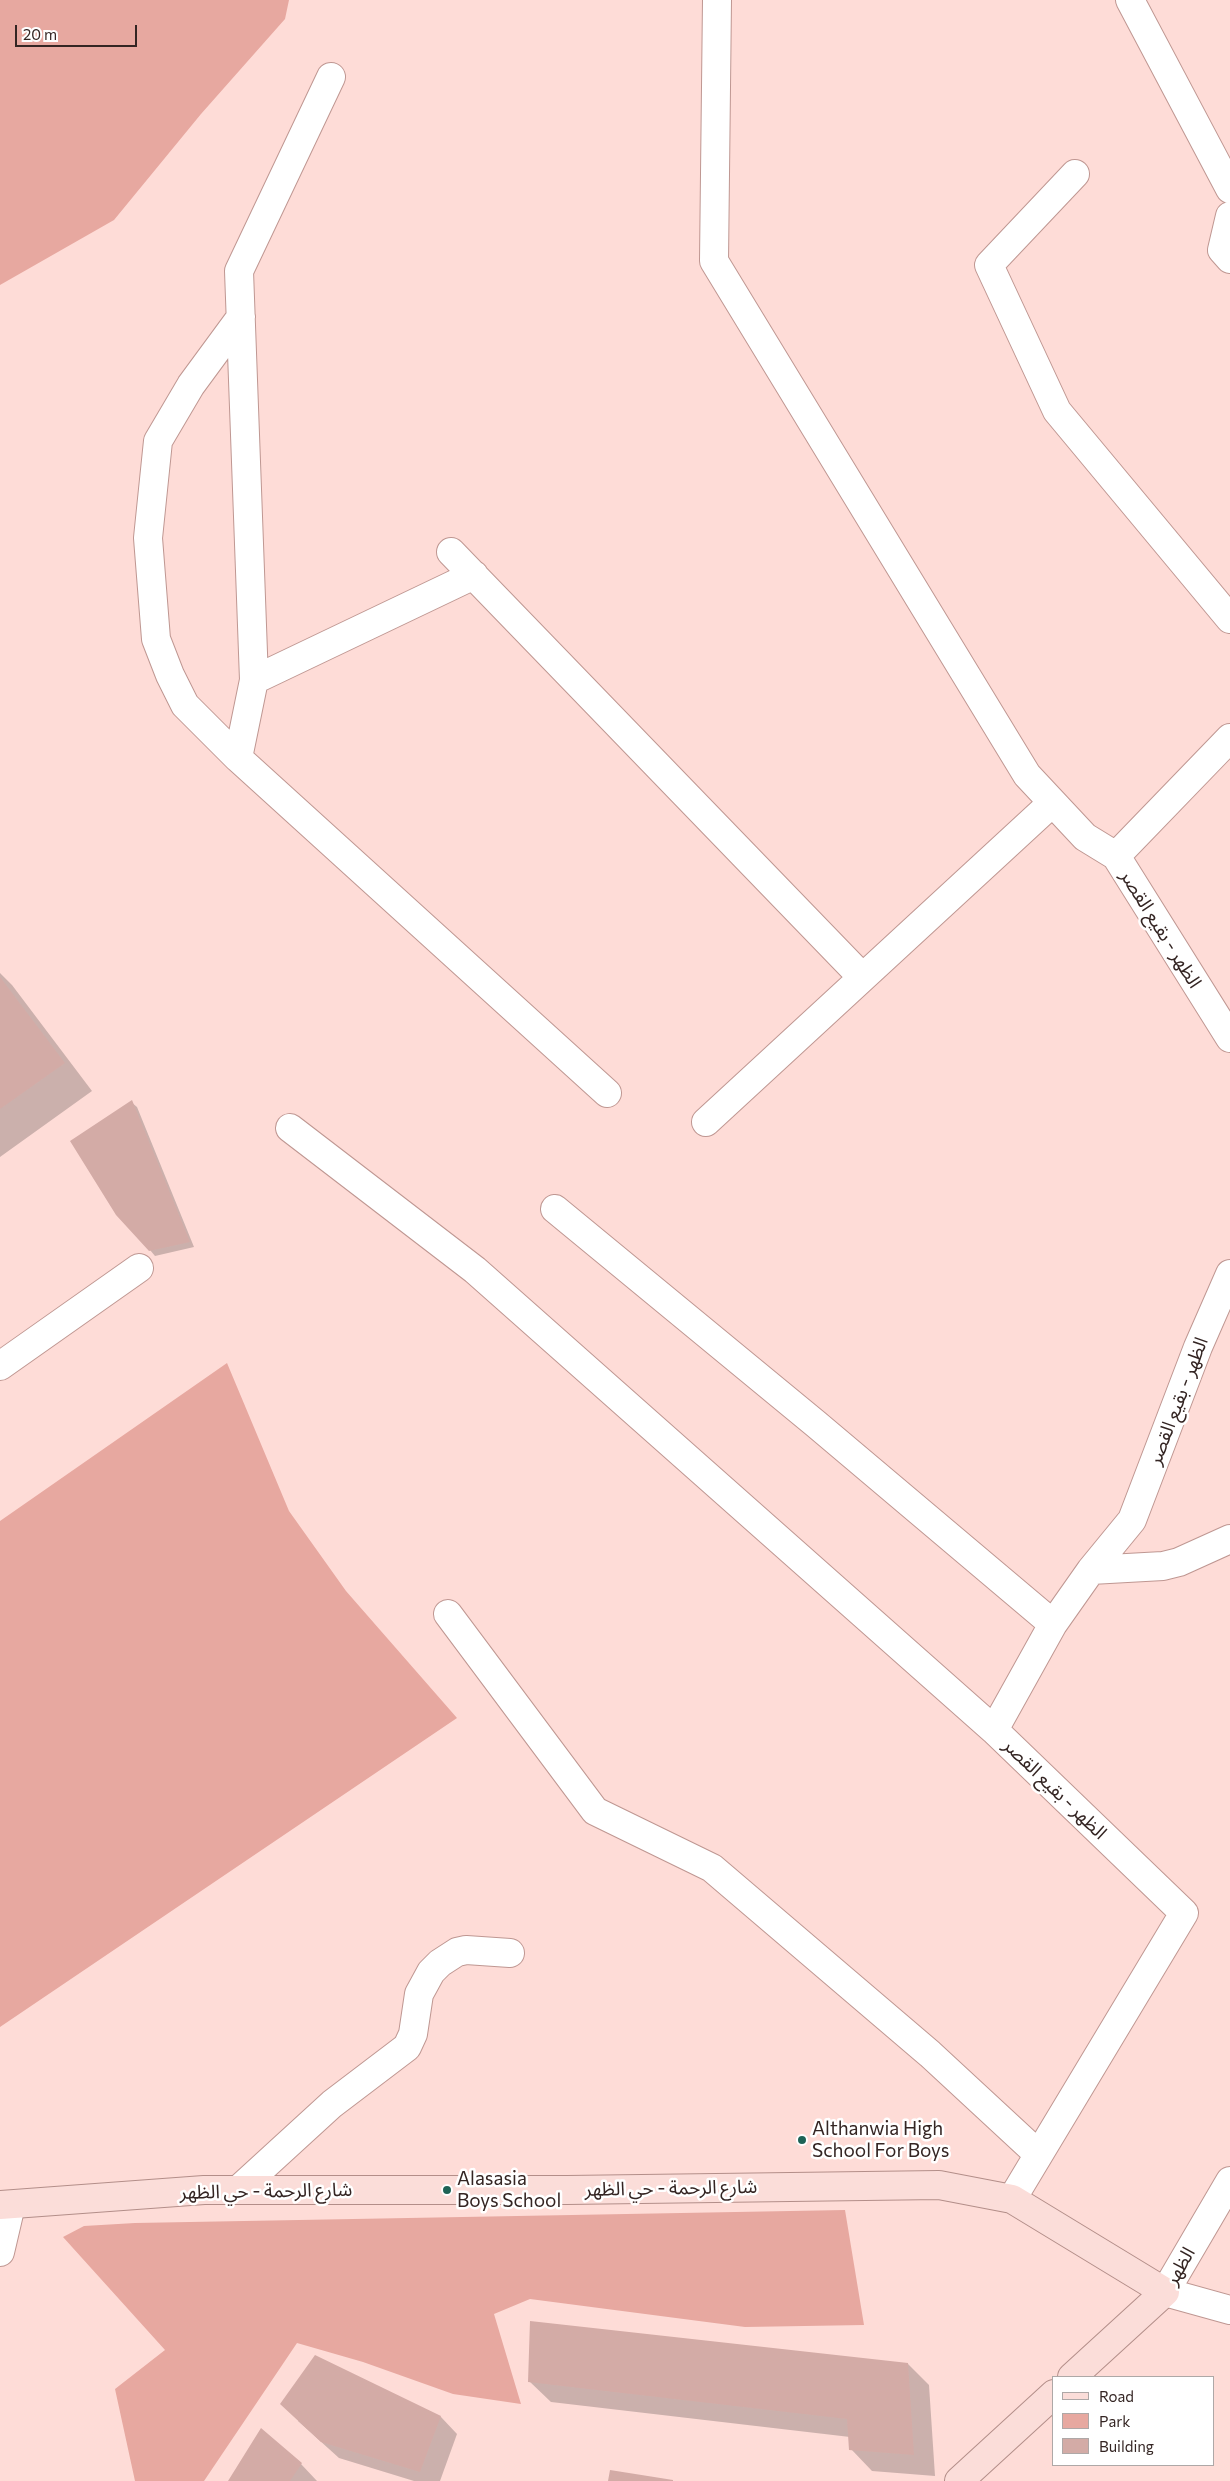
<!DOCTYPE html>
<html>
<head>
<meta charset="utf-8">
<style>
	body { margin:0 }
	#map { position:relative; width:1230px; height:2481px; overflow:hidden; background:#fedcd7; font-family:Commissioner,sans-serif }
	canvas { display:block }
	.legend { position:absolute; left:1052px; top:2376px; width:162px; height:90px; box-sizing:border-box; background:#fff; border:1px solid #aea8a7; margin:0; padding:6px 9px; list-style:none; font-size:15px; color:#342523 }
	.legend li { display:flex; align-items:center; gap:10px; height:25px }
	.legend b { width:25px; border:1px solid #aea8a7 }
	.scale { position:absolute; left:15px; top:25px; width:122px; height:22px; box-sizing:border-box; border:2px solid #342523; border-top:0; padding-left:6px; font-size:15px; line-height:18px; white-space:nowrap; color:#342523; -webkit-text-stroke:4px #fff; paint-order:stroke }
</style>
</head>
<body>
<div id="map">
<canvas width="1230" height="2481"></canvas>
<ul class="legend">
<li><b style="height:6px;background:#fbddd9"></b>Road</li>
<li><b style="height:14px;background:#e7a8a0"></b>Park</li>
<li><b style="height:14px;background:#d3aba6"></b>Building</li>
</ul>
<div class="scale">20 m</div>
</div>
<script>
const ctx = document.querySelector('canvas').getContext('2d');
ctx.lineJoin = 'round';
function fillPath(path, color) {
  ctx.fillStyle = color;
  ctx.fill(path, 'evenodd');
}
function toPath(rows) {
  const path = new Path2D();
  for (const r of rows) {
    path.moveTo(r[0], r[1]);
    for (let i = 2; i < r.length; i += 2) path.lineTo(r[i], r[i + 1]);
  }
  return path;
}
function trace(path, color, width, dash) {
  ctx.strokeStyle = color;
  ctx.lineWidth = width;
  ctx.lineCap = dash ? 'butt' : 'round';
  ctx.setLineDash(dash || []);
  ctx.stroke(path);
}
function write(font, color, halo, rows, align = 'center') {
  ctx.font = font + ' Commissioner,"Noto Sans Arabic",sans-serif';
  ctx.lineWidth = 5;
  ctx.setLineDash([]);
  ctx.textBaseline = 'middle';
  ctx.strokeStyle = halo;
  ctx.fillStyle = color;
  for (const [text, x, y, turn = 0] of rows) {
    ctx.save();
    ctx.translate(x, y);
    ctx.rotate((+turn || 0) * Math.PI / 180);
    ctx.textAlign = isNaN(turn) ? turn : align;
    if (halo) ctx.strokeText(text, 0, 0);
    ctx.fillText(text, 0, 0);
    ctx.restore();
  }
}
fillPath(toPath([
	[0,0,289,0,285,19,201,114,114,220,0,285],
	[227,1363,289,1511,346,1591,457,1718,0,2027,0,1521],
	[845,2210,864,2325,745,2327,530,2299,494,2314,521,2404,453,2394,363,2362,297,2343,204,2481,135,2481,115,2389,165,2350,63,2237,84,2226,135,2223]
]), '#e7a8a0');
fillPath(toPath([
	[0,973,12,985,92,1091,0,1157],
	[131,1102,137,1107,194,1247,155,1256,150,1250],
	[315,2357,441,2417,457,2434,440,2481,414,2481,339,2458,298,2421],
	[908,2364,929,2385,935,2476,872,2471,851,2449,850,2437,551,2402,529,2381],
	[301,2464,317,2481,229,2481]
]), '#0003');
fillPath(toPath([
	[0,977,65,1063,0,1109],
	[132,1100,190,1242,149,1251,116,1215,70,1141],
	[530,2321,908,2363,914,2455,849,2450,847,2419,528,2382],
	[315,2355,441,2416,420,2472,321,2442,280,2404],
	[261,2428,302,2463,290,2481,228,2481],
	[610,2470,673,2480,673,2481,608,2481]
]), '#d3aba6');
const minor = toPath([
	[717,0,714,261,1027,775,1085,837,1116,856],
	[1130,0,1230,189],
	[1075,174,989,265,1057,411,1230,619],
	[1230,216,1222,250,1230,259],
	[451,552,862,977],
	[474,575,254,680,238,758,607,1093],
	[254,680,239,271,331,77],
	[1230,738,1116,856,1230,1038],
	[238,758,185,705,170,675,156,639,148,538,158,441,191,385,241,317],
	[706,1122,1052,803],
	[290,1128,475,1270,994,1730],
	[555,1209,816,1424,1053,1624],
	[0,1366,139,1268],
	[1091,1570,1163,1566,1179,1562,1230,1539],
	[448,1614,595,1811,712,1868,930,2054,1038,2154],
	[1230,2181,1165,2292,1230,2310],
	[238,2190,332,2104,407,2047,413,2034,419,1994,431,1972,440,1963,457,1952,466,1950,510,1953],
	[1012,2199,1184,1913,994,1730,1053,1624,1091,1570,1132,1520,1198,1347,1230,1274],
	[0,2252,11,2205]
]);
const major = toPath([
	[0,2205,204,2190,567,2190,939,2185,1012,2199,1165,2292,1072,2377],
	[959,2481,1054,2394]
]);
trace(minor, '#bf9792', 30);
trace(major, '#b38e89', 30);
trace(minor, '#fff', 28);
trace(major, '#fbddd9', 28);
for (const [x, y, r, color] of [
	[802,2140,5,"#1e6356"],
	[447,2190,5,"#1e6356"]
]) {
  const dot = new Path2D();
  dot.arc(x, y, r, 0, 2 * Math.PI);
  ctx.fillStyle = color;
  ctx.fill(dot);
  trace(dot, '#fff', 2);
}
write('19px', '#342523', '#fff', [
	["الظهر - بقيع القصر",1161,929,58],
	["الظهر - بقيع القصر",1178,1401,-69],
	["الظهر - بقيع القصر",1055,1789,44],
	["شارع الرحمة - حي الظهر",671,2188,-1],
	["شارع الرحمة - حي الظهر",266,2191,-1],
	["الظهر",1180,2266,-60]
]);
write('19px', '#342523', '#fff', [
	["Althanwia High",812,2129],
	["School For Boys",812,2151],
	["Alasasia",457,2179],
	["Boys School",457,2201]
], 'left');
</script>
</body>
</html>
